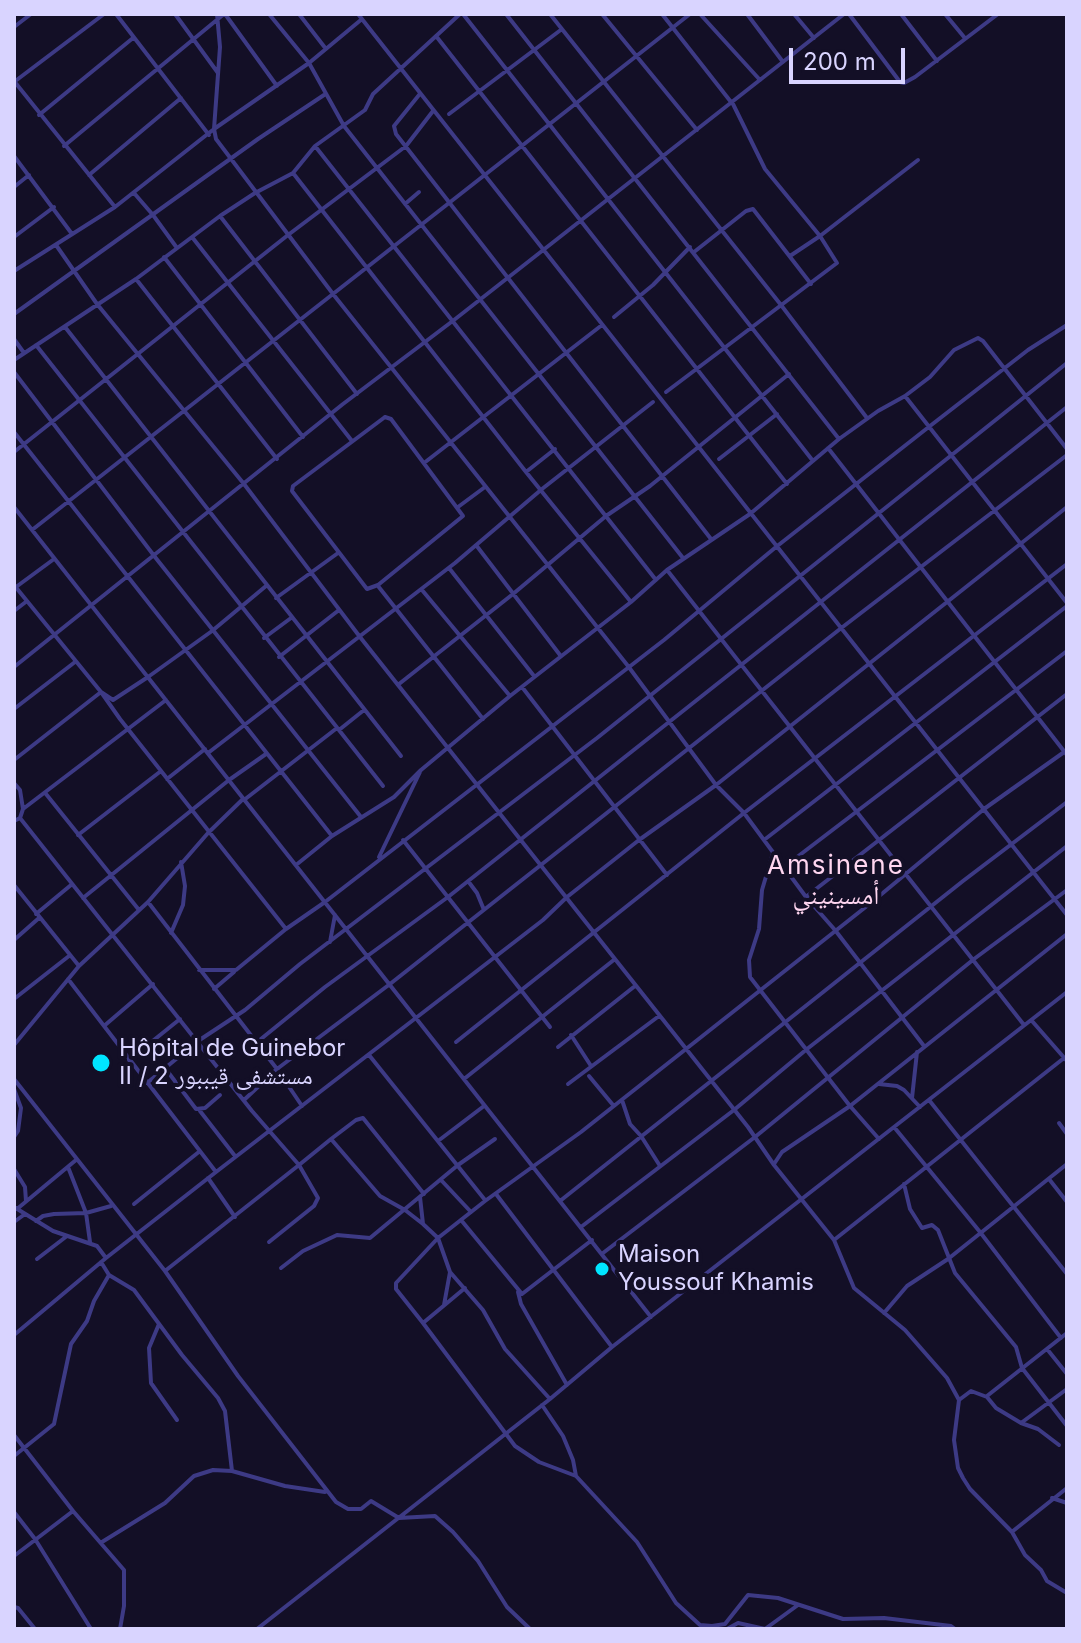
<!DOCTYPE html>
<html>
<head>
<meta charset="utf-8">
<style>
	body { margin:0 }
	#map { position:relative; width:1081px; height:1643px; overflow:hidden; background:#130f26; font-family:Inter,sans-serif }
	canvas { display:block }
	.frame { position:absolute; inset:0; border:16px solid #d9d4ff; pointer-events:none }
	.scale { position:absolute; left:789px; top:48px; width:116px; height:36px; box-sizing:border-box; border:4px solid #d9d4ff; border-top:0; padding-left:10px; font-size:24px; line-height:28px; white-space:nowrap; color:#d9d4ff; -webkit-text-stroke:6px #130f26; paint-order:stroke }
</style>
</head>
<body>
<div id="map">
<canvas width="1081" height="1643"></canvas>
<div class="frame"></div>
<div class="scale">200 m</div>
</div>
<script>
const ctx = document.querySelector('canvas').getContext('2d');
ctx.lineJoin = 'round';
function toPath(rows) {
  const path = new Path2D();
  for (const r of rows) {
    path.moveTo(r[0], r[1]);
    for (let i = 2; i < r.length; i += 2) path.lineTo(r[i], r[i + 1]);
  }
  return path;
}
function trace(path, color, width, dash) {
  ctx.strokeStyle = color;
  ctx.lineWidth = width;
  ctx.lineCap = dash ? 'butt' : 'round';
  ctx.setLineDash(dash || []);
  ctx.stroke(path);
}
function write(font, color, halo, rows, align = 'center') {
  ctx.font = font + ' Inter,"Noto Naskh Arabic",sans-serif';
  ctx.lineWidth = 8;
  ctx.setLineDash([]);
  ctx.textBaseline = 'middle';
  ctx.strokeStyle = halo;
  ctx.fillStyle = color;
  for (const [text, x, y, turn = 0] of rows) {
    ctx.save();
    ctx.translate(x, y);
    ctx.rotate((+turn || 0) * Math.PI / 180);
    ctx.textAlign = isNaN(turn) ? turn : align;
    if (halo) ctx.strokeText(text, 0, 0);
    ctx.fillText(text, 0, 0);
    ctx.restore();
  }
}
trace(toPath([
	[116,14,209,135],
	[175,14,218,73],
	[217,14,220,47,214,129,216,139,333,294,628,666,716,785,1067,507],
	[225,14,277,86],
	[269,14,309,63,344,126,683,558],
	[299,14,326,49],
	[358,14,1067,915],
	[463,14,813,461],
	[506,14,839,439],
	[550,14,781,305,867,418],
	[602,14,697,130],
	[662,14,731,102],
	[700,14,760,80],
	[747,14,783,62],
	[794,14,814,38],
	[849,14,900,82,904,83,915,77,998,14],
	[901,14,937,61],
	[945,14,964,37],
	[14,27,31,14],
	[436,36,787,484],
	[14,81,115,207],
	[14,82,104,14],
	[419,95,394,126,396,134,711,539],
	[733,104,765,169,820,236,918,160],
	[449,114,562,29],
	[39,115,133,38],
	[64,146,224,14],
	[315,146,656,580],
	[14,156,72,234],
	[293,173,526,472,631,602],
	[89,175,181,98],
	[14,187,29,175],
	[134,193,153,215,177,248],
	[405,204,419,192],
	[220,216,357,394],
	[14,237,54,207],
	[192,237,352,441],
	[56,245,97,304,244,484,360,637,748,1127,774,1165,834,1240,854,1288,905,1330,947,1378,959,1400,954,1440,958,1468,963,1478,970,1489,1012,1532,1025,1555,1041,1570,1047,1581,1067,1593],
	[694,252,746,211,753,209,811,284],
	[164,257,303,437],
	[14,271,115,207,214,129,309,63,362,19],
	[136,279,277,459],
	[14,314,258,139,324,95],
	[614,317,653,285,690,247],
	[65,327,401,756],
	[14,339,24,353],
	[36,345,383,786],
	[14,360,136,279,220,216,255,193,293,173,315,146,365,110,373,94,460,14],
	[14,372,155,557,361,817],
	[666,392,837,263,820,236,790,256],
	[905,396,930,377,954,350,978,338,983,341,1067,449],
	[385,417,391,419,463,516,378,585,367,589,292,491,293,486,385,417],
	[14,432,332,836],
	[828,448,1067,755],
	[14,452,288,235,406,146,433,111],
	[719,459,777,414],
	[424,463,602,325],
	[526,472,555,449],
	[14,507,651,1317],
	[458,507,485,487],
	[32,530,690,14],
	[476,545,560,655],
	[449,568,534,676],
	[667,570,1024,1025],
	[14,585,101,692,120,719,286,929,325,902,664,640,776,547,930,426,1028,350,1067,325],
	[378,586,483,719],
	[16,587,54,559],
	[422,590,510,696],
	[276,598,338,553],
	[14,611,27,601],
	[264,638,291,618],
	[279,657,339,610],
	[14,667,343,404,454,320,844,14],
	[399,684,513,594,606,516,650,486,789,374],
	[522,687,667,875],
	[14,709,75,662],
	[339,730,364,710],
	[208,753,455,563,542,489,653,402],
	[14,760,101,692,113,700,148,677,212,631,266,586],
	[167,779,205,749],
	[14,783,20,790,23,809],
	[46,794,139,910],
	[244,800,337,728],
	[20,818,252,1111,299,1165,331,1139,380,1196,405,1210,423,1224,438,1238,450,1272,483,1310,505,1349,550,1399],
	[14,821,20,818,23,809,166,700],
	[78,835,161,771],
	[403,840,550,1027],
	[764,840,1067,606],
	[773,853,762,890,759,929,749,960,750,977,850,1106,879,1139],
	[379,857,420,772],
	[296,865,332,836,394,797,421,770,510,696,631,602,667,570,750,514,839,439,878,411,905,396,1067,603],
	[784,867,1067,651],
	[468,881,477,893,484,910],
	[14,885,79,966],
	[807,896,1067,694],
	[83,898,229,780,266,754],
	[148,902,277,1069,302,1106],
	[36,914,71,885],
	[171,933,183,905,185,886,181,862],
	[14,940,39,918],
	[330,942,335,915],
	[199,970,236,970,286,929],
	[68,979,216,1172],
	[214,989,234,972],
	[14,999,69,956],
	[1032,1021,1067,1061],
	[104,1026,153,984],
	[571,1035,591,1066],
	[456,1042,744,813,1067,564],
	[256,1043,325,987,448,897,1067,407],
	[14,1045,79,966,148,902,208,833,243,799],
	[558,1047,635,986],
	[369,1055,485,1200],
	[129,1060,180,1019],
	[165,1068,196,1109,205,1108,220,1095],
	[589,1076,613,1105],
	[14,1079,165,1271,238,1376,336,1502,348,1509,361,1509,371,1501,399,1518,435,1516,453,1532,478,1561,507,1607,530,1629],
	[464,1079,615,959],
	[147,1083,198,1041,245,1010,300,964,597,738,1067,363],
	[568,1084,659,1016],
	[879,1084,897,1086,904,1090,920,1107],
	[14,1089,21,1108,18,1131,14,1137],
	[912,1098,917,1052],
	[244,1100,277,1069,390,984,840,629,1067,455],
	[622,1100,630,1124,641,1136,660,1166],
	[929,1100,1067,1274],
	[200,1111,235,1156],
	[1059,1123,1067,1134],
	[894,1127,980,1232,1061,1338],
	[331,1139,356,1120,363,1118,424,1194],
	[438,1141,484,1106],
	[774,1164,782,1152,850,1106,1067,934],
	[68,1167,86,1213,90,1242],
	[14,1169,25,1187,26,1201],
	[208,1178,235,1217],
	[1049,1179,1067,1202],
	[441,1180,471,1212],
	[904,1184,910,1209,922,1228,932,1225,938,1230,955,1273,1016,1347,1022,1368,1067,1426],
	[496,1194,612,1347],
	[420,1197,423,1224],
	[560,1201,963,881,1067,802],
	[134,1204,200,1151],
	[14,1207,53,1231,97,1246,106,1258],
	[17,1209,76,1160],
	[461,1220,522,1294,592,1240],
	[36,1221,43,1216,54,1214,86,1213,111,1206],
	[14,1222,25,1214],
	[581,1227,734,1110,807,1049,1067,846],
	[834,1240,1064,1058],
	[603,1253,755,1137,974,959,1067,890],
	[37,1259,67,1236],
	[101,1262,109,1275,134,1290,182,1355,218,1398,225,1411,232,1471],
	[281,1268,303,1251,337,1235,370,1238,458,1165,495,1139],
	[165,1271,299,1165,318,1198,314,1206,269,1242],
	[465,1288,423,1323,515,1446,539,1462,576,1476,637,1542,676,1603,700,1625,712,1626,725,1624,748,1595,778,1598,843,1619,884,1618,951,1626,955,1629],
	[518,1292,521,1304,567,1385],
	[444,1305,450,1272],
	[884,1313,907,1286,948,1259,1067,1164],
	[423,1323,396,1289,396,1283,438,1238,485,1201,581,1132,872,902,984,809,1067,750],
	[159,1324,149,1348,151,1383,177,1420],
	[14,1335,106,1258,216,1172,543,920,567,897,639,840,716,785,744,813,806,897,835,930,924,1046],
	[1047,1349,1067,1374],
	[987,1396,1067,1333],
	[959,1400,971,1391,987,1397,996,1408,1021,1423,1038,1429,1059,1445],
	[542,1405,563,1436,573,1460,576,1476],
	[1021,1423,1067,1389],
	[14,1435,73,1511,124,1570,124,1606,120,1629],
	[14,1456,54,1424,71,1344,87,1321,94,1301,109,1275],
	[1052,1498,1067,1503],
	[14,1512,35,1539,91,1629],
	[1013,1531,1067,1488],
	[102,1542,165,1503,194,1476,213,1470,232,1471,285,1486,325,1492],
	[14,1556,73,1511],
	[14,1607,18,1608,35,1629],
	[257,1629,550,1399,612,1347,1067,992],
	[727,1629,738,1623,765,1629],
	[765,1629,798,1605]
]), '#3d3a85', 4);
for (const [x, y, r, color] of [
	[101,1063,10,"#00e5ff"],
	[602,1269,8,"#00e5ff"]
]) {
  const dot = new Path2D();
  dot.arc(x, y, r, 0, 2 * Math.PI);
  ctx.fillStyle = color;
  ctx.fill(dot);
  trace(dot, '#130f26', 3);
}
write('24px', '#d9d4ff', '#130f26', [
	["Hôpital de Guinebor",119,1049],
	["II / مستشفى قيببور 2",119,1077],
	["Maison",618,1255],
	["Youssouf Khamis",618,1283]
], 'left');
ctx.letterSpacing = '2px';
write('26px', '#ffd6f0', '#130f26', [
	["Amsinene",836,866],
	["أمسينيني",836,896]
]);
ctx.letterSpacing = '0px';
</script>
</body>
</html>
